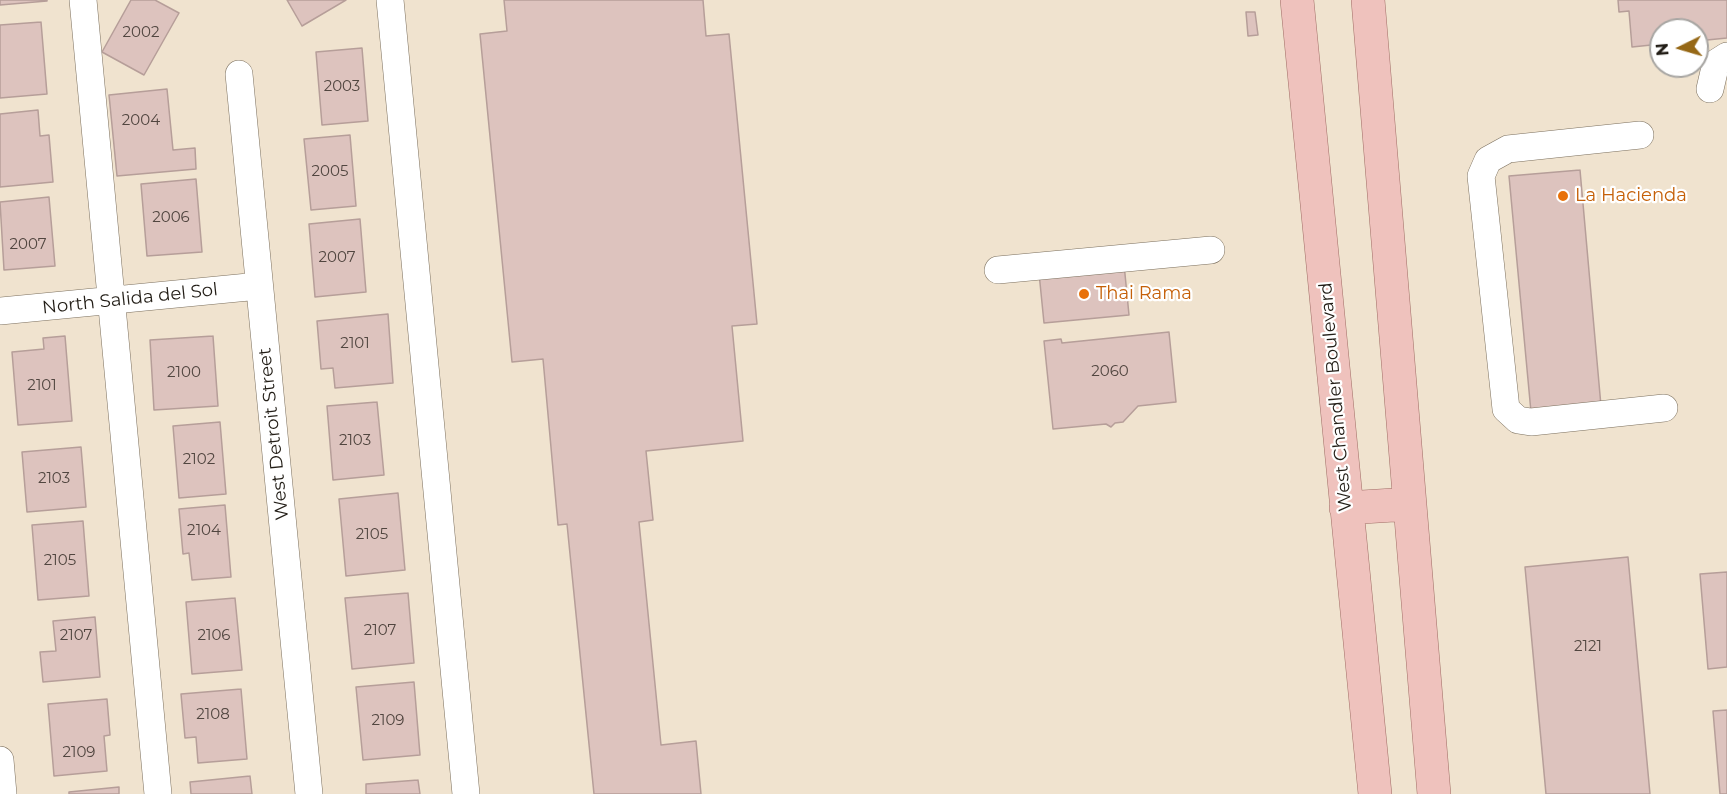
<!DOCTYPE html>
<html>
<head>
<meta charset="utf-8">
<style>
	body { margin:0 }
	#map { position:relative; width:1727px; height:794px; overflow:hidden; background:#f0e3cf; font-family:Montserrat,sans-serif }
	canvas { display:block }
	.north { position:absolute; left:1649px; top:18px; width:60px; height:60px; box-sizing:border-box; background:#fff; border:2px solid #a7a5a2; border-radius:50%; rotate:265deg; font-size:16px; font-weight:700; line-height:24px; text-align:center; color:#221d16 }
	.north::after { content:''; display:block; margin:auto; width:21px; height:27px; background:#966816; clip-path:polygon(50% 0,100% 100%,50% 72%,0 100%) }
</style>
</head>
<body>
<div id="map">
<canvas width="1727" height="794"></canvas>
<div class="north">N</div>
</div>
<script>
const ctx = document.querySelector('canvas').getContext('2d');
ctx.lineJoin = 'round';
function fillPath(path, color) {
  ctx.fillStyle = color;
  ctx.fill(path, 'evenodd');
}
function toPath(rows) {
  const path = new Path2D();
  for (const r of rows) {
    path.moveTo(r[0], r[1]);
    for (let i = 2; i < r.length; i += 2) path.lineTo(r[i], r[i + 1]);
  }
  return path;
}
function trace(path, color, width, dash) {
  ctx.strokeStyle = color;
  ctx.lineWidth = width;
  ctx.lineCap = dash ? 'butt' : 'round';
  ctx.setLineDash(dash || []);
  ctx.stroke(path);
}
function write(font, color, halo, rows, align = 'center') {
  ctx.font = font + ' Montserrat,sans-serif';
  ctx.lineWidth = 4.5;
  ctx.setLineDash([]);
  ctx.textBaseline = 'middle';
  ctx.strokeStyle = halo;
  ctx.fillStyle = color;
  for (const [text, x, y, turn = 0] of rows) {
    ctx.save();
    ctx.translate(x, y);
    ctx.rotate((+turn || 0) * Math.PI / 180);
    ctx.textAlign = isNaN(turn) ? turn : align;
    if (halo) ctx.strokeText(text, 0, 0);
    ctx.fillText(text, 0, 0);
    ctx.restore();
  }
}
const building = toPath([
	[0,0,47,0,47,1,0,5,0,0],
	[131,0,155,0,179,13,144,75,102,52,131,0],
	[287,0,346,0,302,26,287,0],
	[504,0,703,0,706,36,729,34,757,324,732,326,743,441,646,451,653,520,639,522,661,745,696,741,701,794,594,794,567,524,558,525,543,359,512,362,480,34,507,31,504,0],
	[1618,0,1727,0,1727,38,1697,41,1697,30,1661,30,1661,44,1632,47,1629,11,1619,12,1618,0],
	[1246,12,1255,12,1258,35,1248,36,1246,12],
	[41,22,47,94,0,98,0,25,41,22],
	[362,48,368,121,322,125,316,52,362,48],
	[167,89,173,150,195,148,196,169,117,176,109,95,167,89],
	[38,110,40,136,49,135,53,182,0,187,0,114,38,110],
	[350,135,356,206,311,210,304,139,350,135],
	[1580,170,1601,406,1531,412,1509,176,1580,170],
	[196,179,202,252,147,256,141,184,196,179],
	[49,197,55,266,4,270,0,202,49,197],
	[360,219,366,292,315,297,309,224,360,219],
	[1124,264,1129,315,1044,323,1039,273,1124,264],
	[388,314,393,383,335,388,333,368,321,369,317,321,388,314],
	[1169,332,1176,402,1138,406,1123,422,1115,423,1111,427,1106,424,1053,429,1044,341,1061,339,1062,343,1169,332],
	[65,336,72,421,18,425,12,352,44,349,43,338,65,336],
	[213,336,218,406,154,410,150,340,213,336],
	[377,402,384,475,333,480,327,406,377,402],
	[220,422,226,494,179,498,173,426,220,422],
	[81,447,86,507,27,512,22,452,81,447],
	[398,493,405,570,346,576,339,499,398,493],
	[225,505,231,577,192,580,189,553,183,554,179,509,225,505],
	[83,521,89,596,38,600,32,525,83,521],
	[1628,557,1650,794,1546,794,1525,567,1628,557],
	[1727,572,1727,667,1708,669,1700,574,1727,572],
	[408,593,414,663,352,669,345,598,408,593],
	[235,598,242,670,192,674,186,602,235,598],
	[95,617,100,677,43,682,40,652,56,651,53,621,95,617],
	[414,682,420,755,363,760,356,687,414,682],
	[241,689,247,759,198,763,196,737,185,738,181,694,241,689],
	[107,699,110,735,104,736,107,771,54,776,48,704,107,699],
	[1727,710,1727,794,1720,794,1713,711,1727,710],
	[250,776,252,794,191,794,190,782,250,776],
	[418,780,420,794,366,794,366,784,418,780],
	[119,787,119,794,69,794,69,792,119,787]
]);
fillPath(building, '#ddc3be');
trace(building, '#b69e99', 1.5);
const minor = toPath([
	[83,0,158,794],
	[390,0,466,794],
	[239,74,309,794],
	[1710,89,1716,63,1727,56],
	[1640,135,1508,149,1488,160,1481,176,1506,409,1518,420,1531,422,1664,408],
	[998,270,1211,250],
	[0,311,259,286],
	[0,760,3,794]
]);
const major = toPath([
	[1297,0,1375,794],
	[1368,0,1434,794],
	[1346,508,1410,504]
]);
trace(minor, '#7b6f5d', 28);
trace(major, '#a06e66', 34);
trace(minor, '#fff', 27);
trace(major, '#efc2bd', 33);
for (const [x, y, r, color] of [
	[1563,196,6,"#e8710a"],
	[1084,294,6,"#e8710a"]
]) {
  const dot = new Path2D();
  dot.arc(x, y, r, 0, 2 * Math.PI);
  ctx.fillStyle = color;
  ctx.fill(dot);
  trace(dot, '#fff', 2);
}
write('15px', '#514640', null, [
	["2002",141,33],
	["2003",342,87],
	["2004",141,121],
	["2005",330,172],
	["2006",171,218],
	["2007",28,245],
	["2007",337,258],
	["2101",355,344],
	["2060",1110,372],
	["2100",184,373],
	["2101",42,386],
	["2103",355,441],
	["2102",199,460],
	["2103",54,479],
	["2104",204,531],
	["2105",372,535],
	["2105",60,561],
	["2107",380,631],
	["2107",76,636],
	["2106",214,636],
	["2121",1588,647],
	["2108",213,715],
	["2109",388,721],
	["2109",79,753]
]);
write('18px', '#c56008', '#fff', [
	["La Hacienda",1575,196],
	["Thai Rama",1096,294]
], 'left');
write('18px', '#221d16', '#fff', [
	["North Salida del Sol",130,299,-6],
	["West Chandler Boulevard",1336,397,-95],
	["West Detroit Street",274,434,-96]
]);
</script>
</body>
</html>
